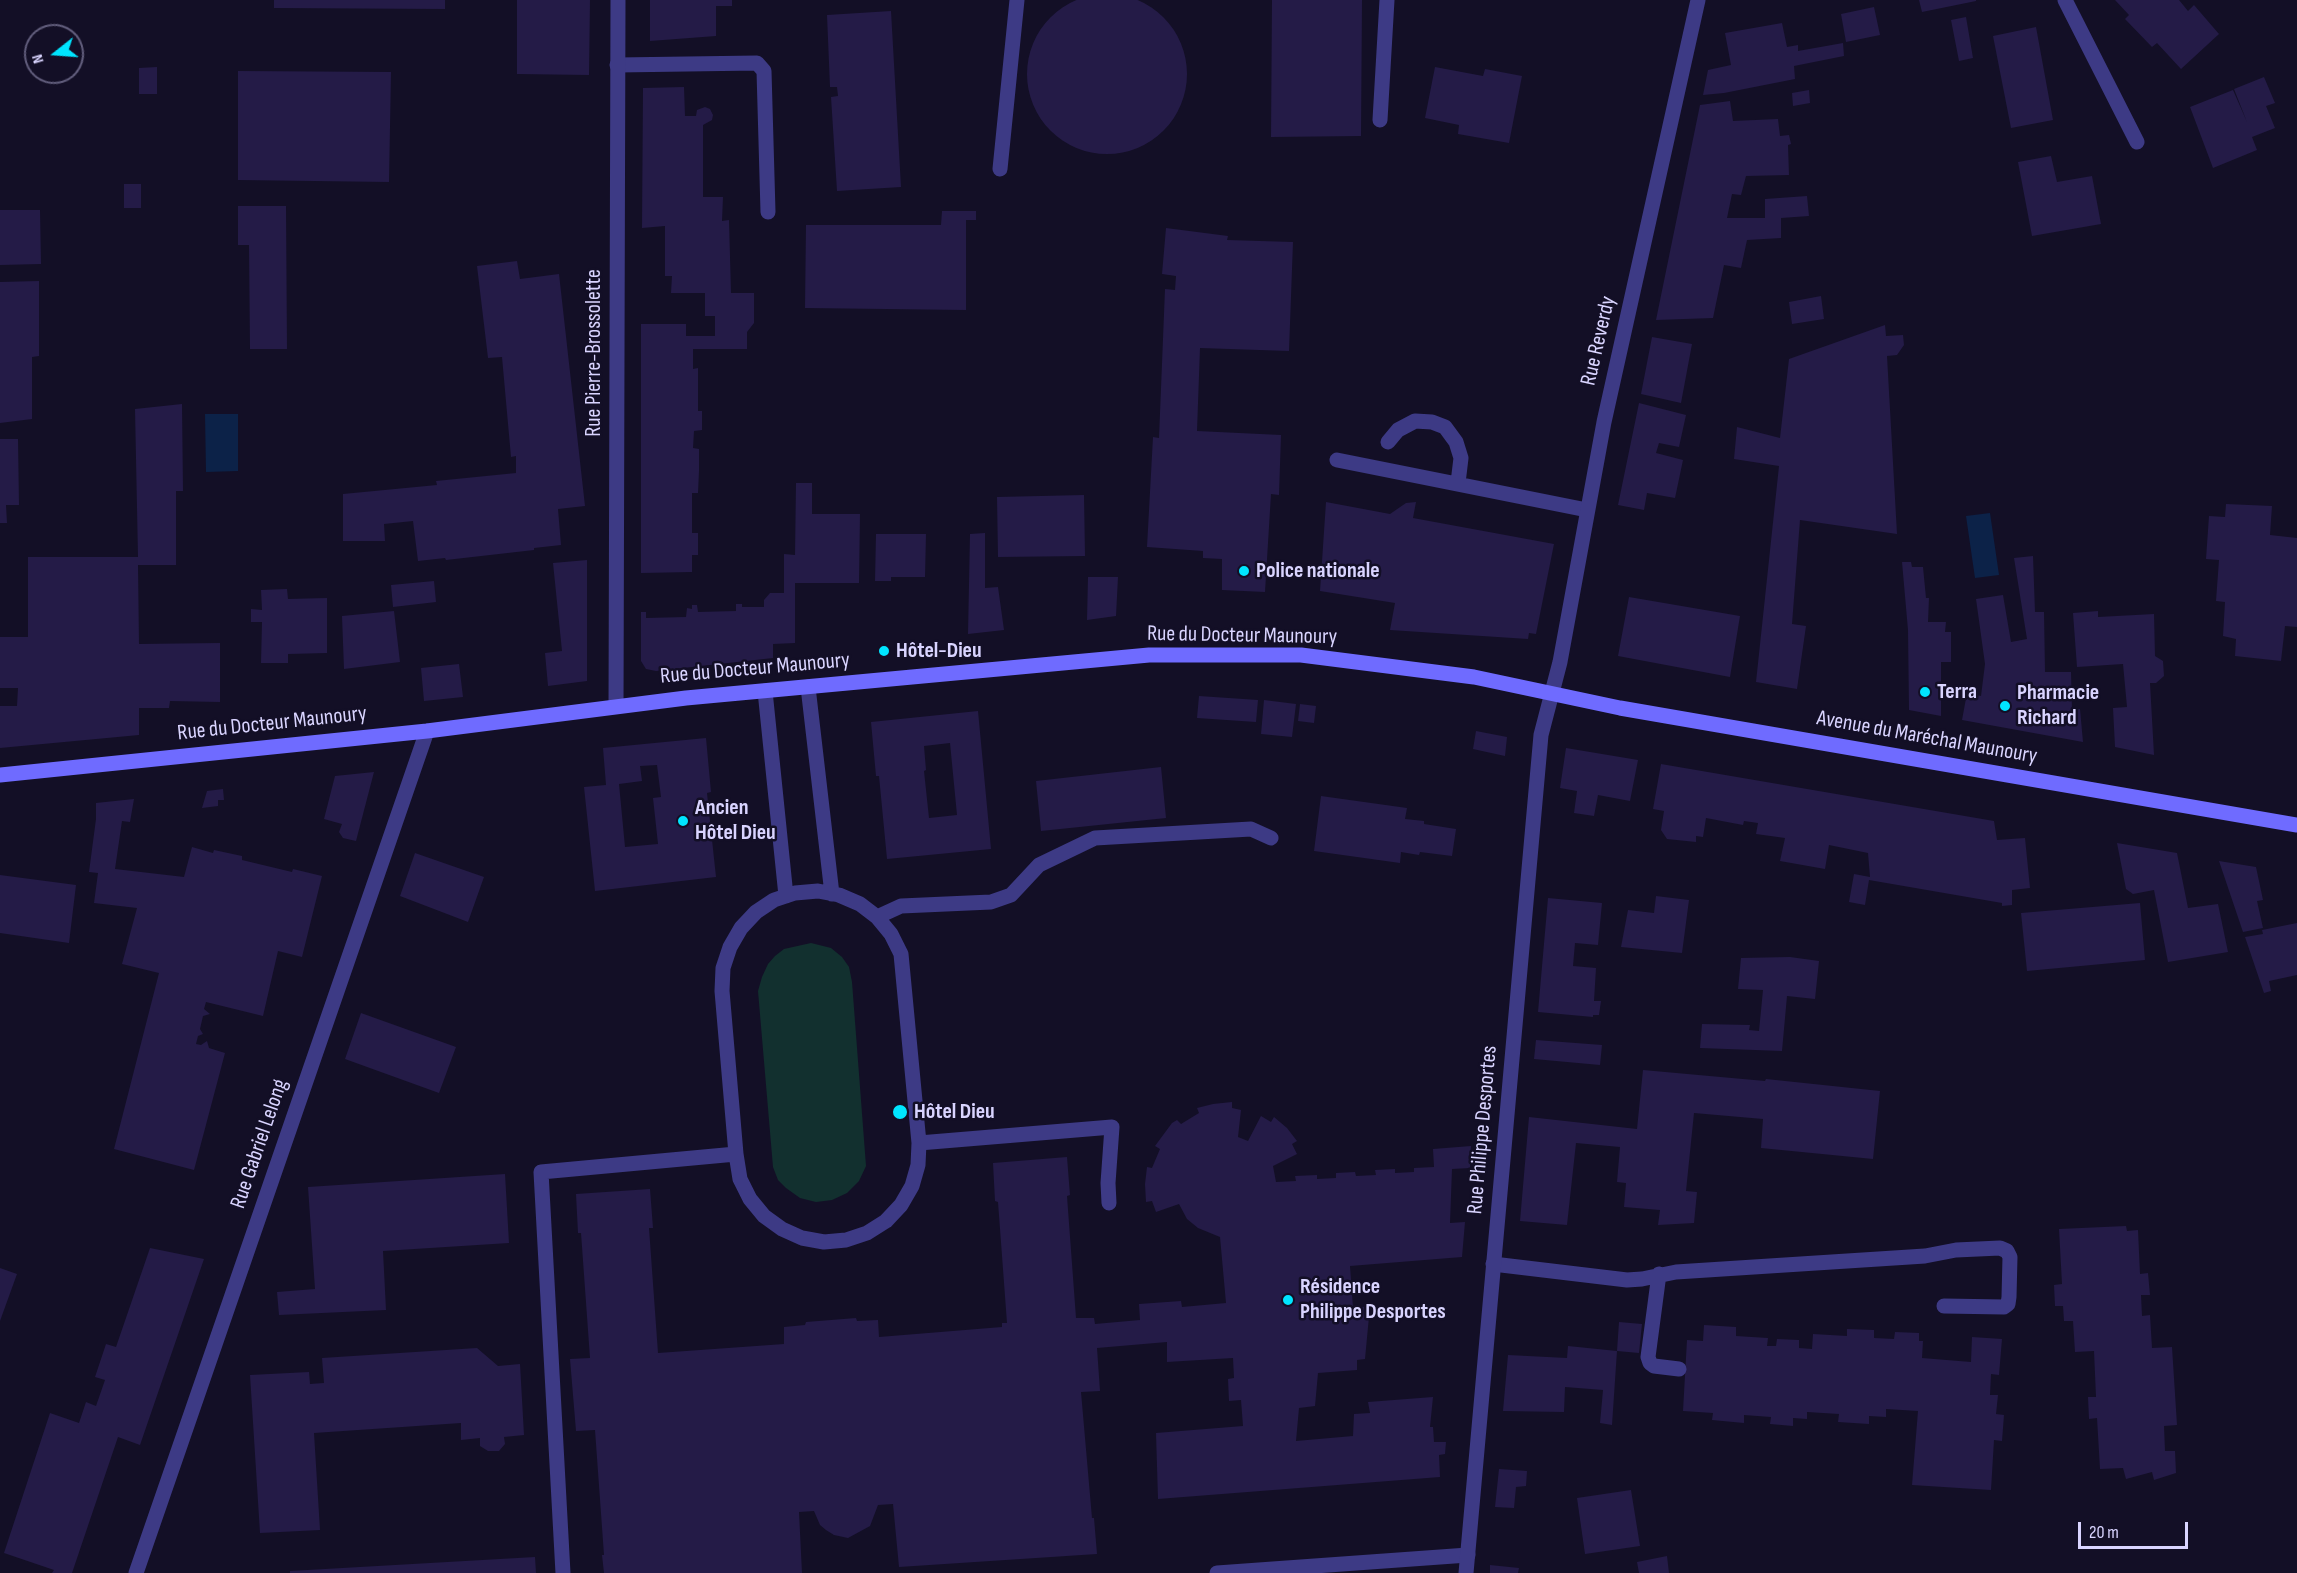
<!DOCTYPE html>
<html>
<head>
<meta charset="utf-8">
<style>
	body { margin:0 }
	#map { position:relative; width:2297px; height:1573px; overflow:hidden; background:#130f26; font-family:"Sofia Sans Condensed",sans-serif }
	canvas { display:block }
	.north { position:absolute; left:24px; top:24px; width:60px; height:60px; box-sizing:border-box; background:#130f26; border:2px solid #625e7d; border-radius:50%; rotate:253deg; font-size:16px; font-weight:700; line-height:24px; text-align:center; color:#d9d4ff }
	.north::after { content:''; display:block; margin:auto; width:21px; height:27px; background:#00e5ff; clip-path:polygon(50% 0,100% 100%,50% 72%,0 100%) }
	.scale { position:absolute; left:2078px; top:1522px; width:110px; height:27px; box-sizing:border-box; border:3px solid #d9d4ff; border-top:0; padding-left:8px; font-size:18px; line-height:21px; white-space:nowrap; color:#d9d4ff; -webkit-text-stroke:4px #130f26; paint-order:stroke }
</style>
</head>
<body>
<div id="map">
<canvas width="2297" height="1573"></canvas>
<div class="north">N</div>
<div class="scale">20 m</div>
</div>
<script>
const ctx = document.querySelector('canvas').getContext('2d');
ctx.lineJoin = 'round';
function fillPath(path, color) {
  ctx.fillStyle = color;
  ctx.fill(path, 'evenodd');
}
function toPath(rows) {
  const path = new Path2D();
  for (const r of rows) {
    if (r.length === 3) {
      path.moveTo(r[0] + r[2], r[1]);
      path.arc(r[0], r[1], r[2], 0, 2 * Math.PI);
      continue;
    }
    path.moveTo(r[0], r[1]);
    for (let i = 2; i < r.length; i += 2) path.lineTo(r[i], r[i + 1]);
  }
  return path;
}
function trace(path, color, width, dash) {
  ctx.strokeStyle = color;
  ctx.lineWidth = width;
  ctx.lineCap = dash ? 'butt' : 'round';
  ctx.setLineDash(dash || []);
  ctx.stroke(path);
}
function write(font, color, halo, rows, align = 'center') {
  ctx.font = font + ' "Sofia Sans Condensed",sans-serif';
  ctx.lineWidth = 5;
  ctx.setLineDash([]);
  ctx.textBaseline = 'middle';
  ctx.strokeStyle = halo;
  ctx.fillStyle = color;
  for (const [text, x, y, turn = 0] of rows) {
    ctx.save();
    ctx.translate(x, y);
    ctx.rotate((+turn || 0) * Math.PI / 180);
    ctx.textAlign = isNaN(turn) ? turn : align;
    if (halo) ctx.strokeText(text, 0, 0);
    ctx.fillText(text, 0, 0);
    ctx.restore();
  }
}
fillPath(toPath([
	[811,943,831,948,842,957,849,967,852,982,866,1166,859,1181,847,1193,832,1200,816,1202,800,1198,786,1188,778,1180,773,1167,758,991,762,977,768,964,775,956,784,949]
]), '#12302f');
fillPath(toPath([
	[205,414,238,414,238,471,206,472],
	[1990,513,1999,575,1975,578,1966,516]
]), '#0c2248');
fillPath(toPath([
	[1107,74,80],
	[274,0,445,0,445,9,274,8],
	[517,0,590,0,589,75,517,74],
	[650,0,732,0,732,6,716,6,716,36,650,41],
	[1272,0,1362,0,1361,136,1271,137],
	[1919,0,1976,0,1976,1,1922,12],
	[2115,0,2179,0,2188,11,2194,5,2219,34,2181,69,2157,43,2152,47,2125,19,2129,15],
	[1874,7,1880,35,1846,42,1841,14],
	[891,11,901,187,837,191,831,97,838,96,837,87,830,87,827,15],
	[1966,17,1973,58,1959,61,1951,20],
	[1782,23,1787,47,1798,45,1798,51,1843,43,1844,56,1794,66,1795,79,1724,93,1703,95,1708,70,1731,65,1725,33],
	[2036,27,2053,120,2011,128,1993,36],
	[157,67,157,94,139,94,139,68],
	[1435,67,1483,76,1485,69,1522,76,1509,143,1458,134,1459,125,1425,118],
	[238,71,391,72,389,182,238,180],
	[2264,77,2275,103,2266,106,2275,128,2252,137,2257,150,2213,168,2190,107,2233,90,2247,122,2234,89],
	[684,87,685,116,696,116,697,110,705,107,710,109,713,115,712,120,703,125,703,197,723,197,722,221,729,220,731,293,754,293,754,323,747,332,747,349,693,349,693,369,698,368,698,411,702,411,702,430,694,431,693,448,699,449,699,471,698,493,692,493,692,533,698,533,698,555,692,555,692,572,641,573,641,324,686,324,686,336,715,336,715,316,705,316,705,293,671,293,672,276,665,276,665,226,642,228,643,88],
	[1809,90,1810,103,1793,106,1792,93],
	[1730,101,1733,121,1778,119,1780,136,1789,135,1791,144,1788,145,1789,175,1746,176,1741,195,1732,194,1727,218,1765,218,1765,199,1807,196,1809,216,1781,218,1781,238,1747,240,1741,268,1724,265,1713,318,1656,320,1700,105],
	[2051,156,2057,182,2092,176,2101,224,2032,236,2018,162],
	[124,184,141,184,141,208,124,208],
	[238,206,286,206,287,349,250,349,249,245,238,245],
	[0,210,40,210,41,264,0,265],
	[942,211,976,211,976,220,966,220,966,310,805,308,806,225,941,225],
	[1166,228,1228,236,1227,240,1293,242,1289,351,1200,348,1197,431,1281,435,1279,495,1271,494,1265,592,1222,590,1222,559,1203,558,1203,551,1147,547,1153,437,1159,438,1165,289,1175,290,1176,276,1162,274],
	[517,261,520,279,559,274,585,506,558,509,561,545,534,548,534,550,446,560,445,558,418,561,413,521,384,524,385,541,343,541,343,494,437,485,436,481,516,473,516,456,511,457,502,357,488,358,477,266],
	[39,281,39,356,32,357,32,419,0,423,0,282],
	[1821,296,1824,319,1792,324,1789,302],
	[1885,325,1886,336,1903,335,1904,345,1897,355,1887,356,1897,534,1800,520,1792,624,1806,626,1797,689,1756,682,1779,466,1734,459,1737,427,1780,438,1789,359],
	[1652,337,1692,344,1681,403,1641,394],
	[1639,403,1686,415,1679,447,1659,443,1656,453,1683,460,1675,498,1647,493,1644,510,1618,505],
	[182,404,183,491,176,491,176,565,138,565,139,644,220,643,220,702,170,701,169,708,139,708,139,735,0,748,0,706,17,706,18,688,0,688,0,637,28,637,28,557,138,557,135,409],
	[0,439,18,439,19,505,6,505,7,523,0,523],
	[796,483,812,483,812,514,860,514,859,583,795,583,795,643,773,644,773,658,656,671,646,669,641,661,641,612,646,612,646,618,686,617,687,608,692,609,692,605,697,605,698,612,736,611,736,604,742,604,742,607,764,607,764,600,770,593,784,593,784,554,795,555],
	[1084,495,1085,556,998,557,997,497],
	[1326,502,1390,514,1406,503,1416,502,1413,518,1554,544,1536,634,1529,633,1528,639,1390,630,1395,603,1320,591],
	[2226,504,2272,506,2270,535,2297,538,2297,627,2285,626,2281,661,2235,656,2236,639,2223,636,2225,602,2216,601,2219,560,2206,559,2209,516,2225,517],
	[985,533,985,588,998,587,1004,630,968,634,970,534],
	[876,534,926,534,925,577,891,577,891,581,875,581],
	[2033,556,2035,612,2044,612,2045,672,2071,672,2072,710,2080,709,2083,742,1962,720,1967,693,1981,696,1985,664,1976,599,2003,595,2011,642,2027,639,2014,558],
	[587,560,587,681,548,686,545,653,562,651,553,563],
	[1902,562,1911,562,1912,567,1923,567,1926,598,1929,598,1928,622,1946,622,1945,632,1951,632,1951,662,1941,662,1941,716,1909,710,1908,630],
	[1088,577,1118,577,1116,616,1087,620],
	[434,581,436,602,393,607,391,585],
	[287,589,288,599,327,598,327,653,288,654,288,663,261,663,262,622,251,622,251,609,262,610,261,590],
	[1629,597,1740,616,1730,677,1618,656],
	[394,611,400,662,344,669,342,616],
	[2098,611,2098,617,2154,614,2155,656,2163,661,2164,676,2156,683,2150,683,2154,755,2115,747,2113,708,2127,707,2123,664,2077,667,2073,613],
	[459,664,463,697,424,701,421,668],
	[1199,696,1258,700,1256,722,1197,718],
	[1264,700,1296,704,1292,737,1261,734],
	[1300,704,1316,706,1314,723,1298,721],
	[978,711,991,849,887,859,879,776,876,776,871,722],
	[950,743,957,815,929,818,924,771,926,770,924,746],
	[1476,731,1507,737,1505,756,1473,749],
	[706,738,711,792,707,793,716,877,595,891,584,787,606,785,603,748],
	[657,765,661,797,653,798,658,844,625,847,619,784,642,781,640,766],
	[1566,748,1638,760,1630,801,1598,795,1594,816,1574,813,1577,791,1560,788],
	[1661,764,1994,821,1997,840,2025,838,2030,888,2012,890,2012,905,2002,906,2002,903,1869,880,1865,905,1849,902,1854,874,1870,877,1868,853,1829,845,1825,869,1780,861,1785,838,1756,834,1758,823,1744,821,1743,825,1706,818,1703,837,1696,836,1696,842,1667,839,1661,830,1664,811,1653,809],
	[1161,767,1166,818,1041,831,1036,781],
	[374,772,356,841,343,838,339,832,342,824,324,819,335,776],
	[223,789,224,800,218,800,218,806,202,808,207,791],
	[1321,796,1407,808,1405,819,1424,821,1424,824,1456,829,1452,856,1420,852,1419,855,1401,852,1400,863,1314,851],
	[134,799,130,822,122,821,115,869,184,877,192,847,213,853,214,850,242,856,242,860,292,872,293,869,322,876,302,957,278,951,263,1016,206,1002,204,1009,210,1014,203,1016,200,1029,203,1034,198,1036,196,1044,201,1045,207,1041,209,1048,225,1053,194,1170,114,1149,159,973,122,964,137,908,94,903,98,873,89,872,96,819,96,803],
	[2117,843,2177,853,2188,908,2218,904,2228,952,2168,962,2154,890,2133,894,2126,889],
	[415,853,484,877,468,922,400,896],
	[2219,861,2256,867,2263,900,2257,901,2263,928,2243,932],
	[0,875,76,885,69,943,0,933],
	[1656,896,1689,900,1682,953,1621,947,1628,910,1654,913],
	[1548,898,1602,903,1598,945,1575,943,1573,966,1596,968,1594,1001,1601,1001,1599,1015,1593,1015,1593,1017,1538,1012],
	[2140,903,2145,960,2027,971,2021,913],
	[2297,923,2297,975,2269,981,2271,991,2264,993,2245,937,2263,934,2262,930],
	[1790,957,1819,961,1815,999,1787,996,1782,1051,1700,1048,1702,1024,1750,1025,1749,1030,1759,1031,1763,990,1738,989,1741,958],
	[361,1013,456,1047,439,1093,345,1059],
	[1536,1040,1602,1045,1600,1065,1534,1059],
	[1643,1070,1765,1081,1766,1079,1880,1091,1873,1159,1761,1148,1763,1119,1694,1113,1686,1191,1697,1192,1694,1223,1658,1225,1660,1210,1624,1207,1626,1183,1617,1182,1620,1147,1576,1143,1567,1225,1520,1221,1529,1117,1637,1129],
	[1232,1102,1232,1108,1241,1110,1238,1137,1248,1141,1261,1116,1271,1122,1274,1117,1287,1128,1297,1141,1292,1144,1297,1154,1273,1166,1276,1182,1296,1181,1295,1176,1317,1175,1317,1179,1336,1178,1336,1173,1355,1172,1356,1176,1376,1175,1375,1170,1395,1169,1395,1173,1414,1172,1414,1168,1434,1167,1433,1149,1471,1146,1470,1168,1452,1169,1450,1223,1465,1222,1462,1257,1350,1266,1353,1308,1370,1306,1365,1359,1357,1360,1357,1370,1318,1373,1315,1406,1299,1408,1296,1441,1353,1436,1354,1414,1370,1413,1368,1402,1433,1397,1430,1427,1433,1427,1434,1442,1446,1442,1445,1454,1439,1455,1440,1477,1158,1499,1156,1433,1243,1426,1241,1400,1229,1401,1228,1379,1234,1378,1233,1358,1167,1362,1167,1342,1097,1348,1100,1391,1081,1392,1092,1518,1094,1518,1097,1554,899,1567,893,1504,878,1505,870,1526,848,1538,834,1535,826,1530,820,1525,814,1511,799,1512,802,1573,604,1573,602,1555,604,1555,595,1430,576,1431,570,1359,590,1358,581,1233,578,1233,576,1194,650,1189,653,1228,649,1228,658,1353,784,1344,784,1327,805,1325,806,1322,856,1318,857,1321,878,1320,879,1337,1002,1327,1002,1323,1007,1323,998,1202,995,1201,993,1163,1067,1157,1070,1195,1067,1196,1076,1318,1094,1318,1095,1324,1140,1320,1139,1304,1181,1301,1182,1307,1226,1303,1220,1237,1198,1228,1187,1219,1179,1204,1156,1212,1152,1201,1146,1202,1145,1184,1147,1167,1152,1168,1160,1149,1155,1146,1172,1123,1177,1120,1181,1124,1199,1113,1197,1108,1213,1104],
	[505,1174,509,1243,383,1251,386,1310,279,1315,277,1292,315,1289,308,1187],
	[2126,1226,2127,1231,2138,1230,2140,1274,2148,1273,2150,1295,2141,1295,2142,1316,2150,1315,2152,1348,2172,1347,2177,1425,2164,1426,2165,1451,2175,1451,2176,1473,2154,1480,2152,1472,2126,1479,2123,1468,2100,1469,2097,1418,2089,1419,2088,1397,2096,1397,2094,1351,2075,1352,2073,1321,2064,1321,2063,1306,2055,1306,2054,1285,2062,1284,2059,1229],
	[150,1248,204,1259,140,1445,118,1437,72,1573,52,1573,54,1570,4,1553,50,1413,79,1423,86,1402,96,1406,105,1380,95,1377,106,1344,116,1347],
	[0,1268,17,1274,0,1321],
	[1619,1322,1642,1324,1639,1353,1617,1351],
	[1704,1325,1736,1327,1736,1336,1768,1338,1767,1346,1776,1346,1777,1339,1799,1340,1799,1348,1812,1349,1813,1334,1847,1336,1847,1329,1874,1330,1874,1338,1894,1339,1895,1332,1919,1333,1919,1341,1923,1341,1922,1358,1971,1362,1972,1337,2002,1339,1999,1375,1991,1374,1990,1395,1998,1395,1996,1414,2004,1415,2002,1441,1994,1440,1991,1490,1912,1485,1918,1411,1886,1409,1886,1417,1869,1416,1869,1424,1838,1422,1839,1414,1807,1412,1807,1419,1793,1418,1793,1426,1770,1424,1771,1417,1744,1415,1744,1423,1712,1420,1713,1413,1683,1411,1687,1340,1703,1341],
	[1568,1346,1617,1351,1612,1425,1600,1423,1603,1390,1565,1387,1564,1412,1503,1411,1508,1355,1567,1358],
	[477,1348,498,1366,520,1364,524,1435,504,1437,505,1444,499,1451,488,1451,480,1446,480,1438,461,1440,461,1423,314,1433,320,1530,260,1533,250,1375,309,1372,310,1384,324,1383,322,1358],
	[1499,1469,1527,1471,1526,1486,1516,1487,1514,1508,1495,1507],
	[1631,1490,1640,1546,1585,1554,1577,1498],
	[1667,1556,1669,1573,1639,1573,1637,1562],
	[535,1557,536,1573,290,1573,290,1571],
	[1490,1565,1519,1568,1518,1573,1490,1573]
]), '#241b47');
trace(toPath([
	[2065,0,2137,142],
	[617,65,757,63,764,71,768,212],
	[1380,120,1387,0],
	[1000,169,1017,0],
	[1388,442,1398,430,1415,421,1432,422,1445,427,1456,442,1461,458,1458,483],
	[1337,460,1587,510],
	[808,687,832,894],
	[765,691,786,896],
	[818,891,839,895,860,904,877,917,891,934,901,954,919,1143,918,1165,912,1186,901,1205,886,1221,867,1233,846,1240,824,1242,802,1238,782,1229,764,1216,750,1199,740,1179,736,1154,722,991,723,968,730,947,741,928,756,912,774,900,795,893,818,891],
	[877,917,901,906,991,902,1011,895,1039,865,1095,838,1251,829,1271,838],
	[919,1143,1112,1127,1108,1183,1109,1203],
	[1493,1264,1627,1280,1642,1279,1676,1272,1925,1256,1956,1250,2000,1248,2007,1251,2010,1257,2009,1297,2008,1304,2004,1307,1944,1306],
	[1659,1274,1648,1357,1650,1363,1654,1366,1679,1369],
	[563,1573,541,1172,736,1154],
	[1217,1573,1468,1555]
]), '#3d3a85', 15);
trace(toPath([
	[616,706,618,0],
	[136,1573,427,731],
	[1466,1573,1541,735,1560,662,1604,422,1698,0]
]), '#3d3a85', 15);
trace(toPath([
	[0,775,427,731,686,698,1149,655,1301,655,1474,677,1620,708,2297,825]
]), '#6f6bff', 15);
for (const [x, y, r, color] of [
	[1244,571,6,"#00e5ff"],
	[884,651,6,"#00e5ff"],
	[1925,692,6,"#00e5ff"],
	[2005,706,6,"#00e5ff"],
	[683,821,6,"#00e5ff"],
	[900,1112,8,"#00e5ff"],
	[1288,1300,6,"#00e5ff"]
]) {
  const dot = new Path2D();
  dot.arc(x, y, r, 0, 2 * Math.PI);
  ctx.fillStyle = color;
  ctx.fill(dot);
  trace(dot, '#130f26', 2);
}
write('22px', '#d9d4ff', '#130f26', [
	["Rue Reverdy",1599,341,-77],
	["Rue Pierre-Brossolette",594,353,-90],
	["Rue du Docteur Maunoury",1242,636,1],
	["Rue du Docteur Maunoury",755,669,-5],
	["Rue du Docteur Maunoury",272,724,-6],
	["Avenue du Maréchal Maunoury",1927,738,10],
	["Rue Philippe Desportes",1483,1130,-85],
	["Rue Gabriel Lelong",260,1144,-71]
]);
write('bold 22px', '#d9d4ff', '#130f26', [
	["Police nationale",1256,571],
	["Hôtel-Dieu",896,651],
	["Terra",1937,692],
	["Pharmacie",2017,693],
	["Richard",2017,718],
	["Ancien",695,808],
	["Hôtel Dieu",695,833],
	["Hôtel Dieu",914,1112],
	["Résidence",1300,1287],
	["Philippe Desportes",1300,1312]
], 'left');
</script>
</body>
</html>
